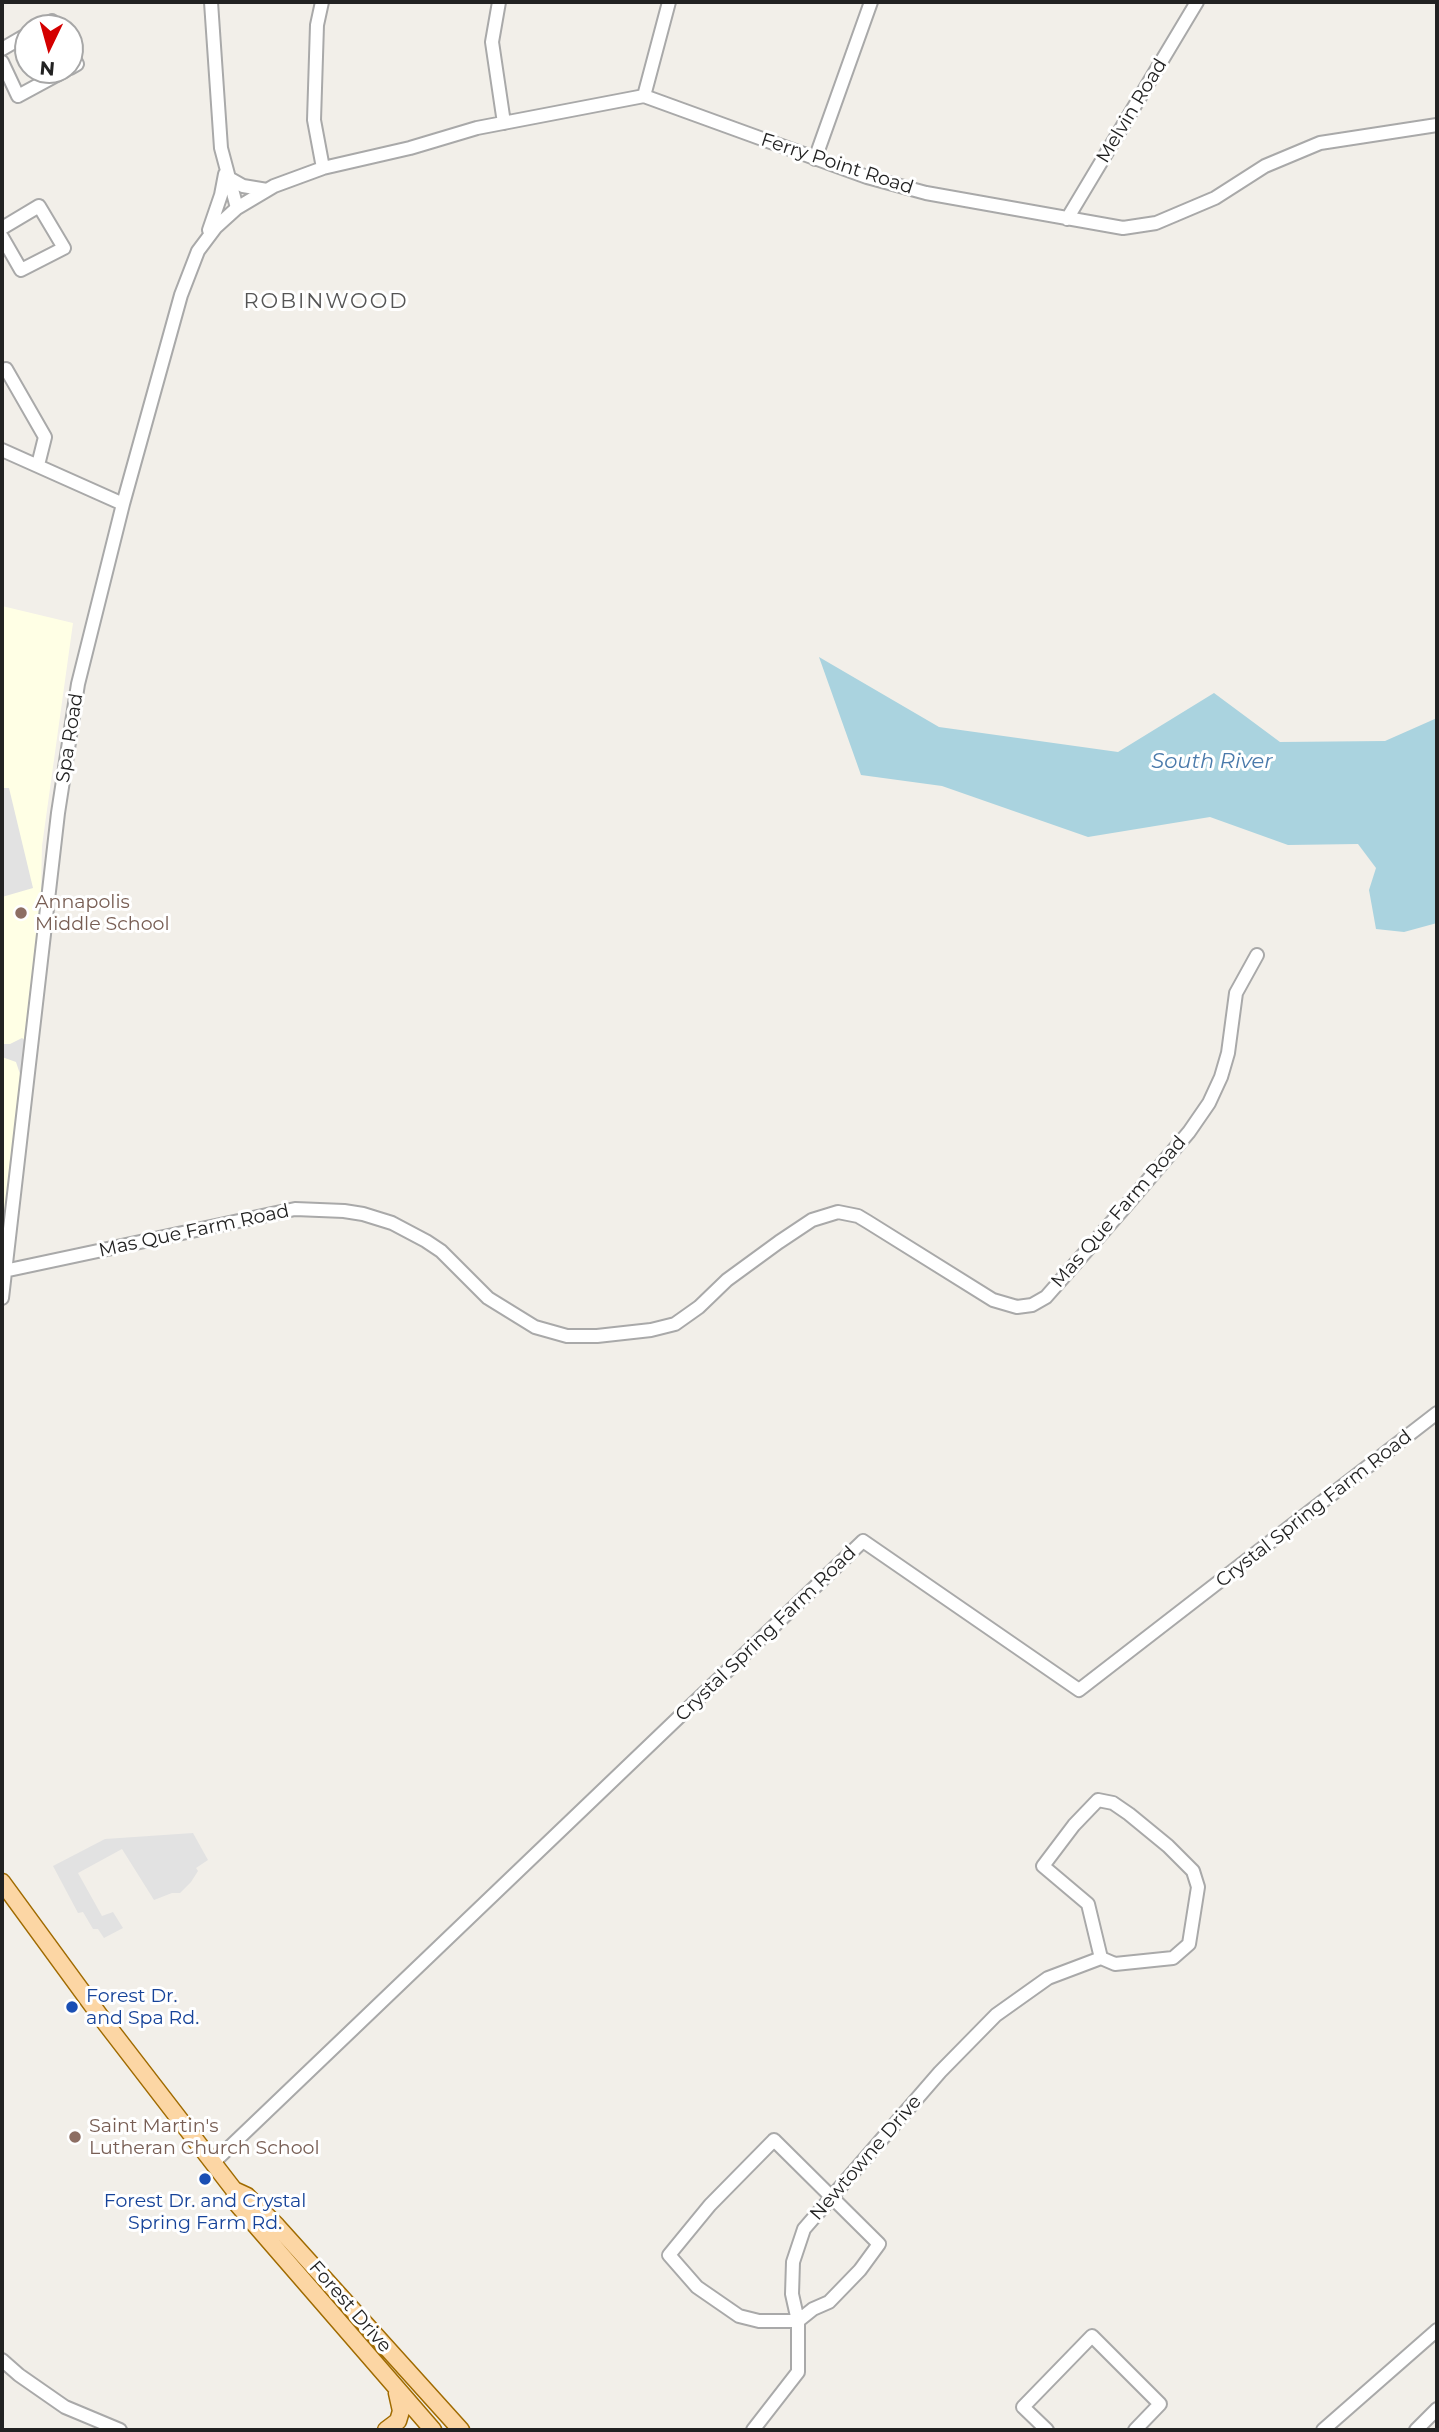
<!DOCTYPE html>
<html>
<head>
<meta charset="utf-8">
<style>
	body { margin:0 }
	#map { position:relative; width:1439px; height:2432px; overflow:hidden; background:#f2efe9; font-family:Montserrat,sans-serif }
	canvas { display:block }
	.frame { position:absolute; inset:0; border:4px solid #222; pointer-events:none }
	.north { position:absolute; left:14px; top:14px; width:70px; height:70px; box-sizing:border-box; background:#fff; border:2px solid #a7a7a7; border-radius:50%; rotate:185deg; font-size:19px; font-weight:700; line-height:28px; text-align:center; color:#222 }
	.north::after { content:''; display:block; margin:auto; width:24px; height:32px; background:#d40000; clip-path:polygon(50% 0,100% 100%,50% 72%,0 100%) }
</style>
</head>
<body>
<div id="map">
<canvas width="1439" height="2432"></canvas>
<div class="frame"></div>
<div class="north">N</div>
</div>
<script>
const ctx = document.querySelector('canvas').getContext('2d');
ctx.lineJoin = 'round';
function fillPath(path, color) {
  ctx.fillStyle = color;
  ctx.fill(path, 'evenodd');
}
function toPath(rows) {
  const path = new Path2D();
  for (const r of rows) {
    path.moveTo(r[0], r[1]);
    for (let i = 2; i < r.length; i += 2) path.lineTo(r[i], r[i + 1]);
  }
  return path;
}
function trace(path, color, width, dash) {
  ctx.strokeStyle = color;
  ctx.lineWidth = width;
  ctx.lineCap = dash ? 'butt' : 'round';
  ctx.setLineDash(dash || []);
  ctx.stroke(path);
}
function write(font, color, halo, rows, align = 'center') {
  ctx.font = font + ' Montserrat,sans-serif';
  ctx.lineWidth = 6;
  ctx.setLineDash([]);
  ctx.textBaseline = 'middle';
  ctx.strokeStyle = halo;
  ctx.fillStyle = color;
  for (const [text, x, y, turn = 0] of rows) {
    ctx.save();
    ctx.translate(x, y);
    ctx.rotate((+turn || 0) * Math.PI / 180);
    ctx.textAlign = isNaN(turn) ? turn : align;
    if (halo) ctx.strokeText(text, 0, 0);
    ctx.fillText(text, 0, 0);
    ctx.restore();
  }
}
fillPath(toPath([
	[2,606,73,623,42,846,39,980,28,1101,2,1312]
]), '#ffffe5');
fillPath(toPath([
	[2,788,9,788,33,888,2,897],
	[22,1038,31,1045,26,1092,16,1062,2,1057,2,1044,10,1044],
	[193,1833,208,1860,196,1868,198,1871,191,1882,180,1893,172,1893,154,1900,122,1849,78,1873,102,1916,113,1912,123,1928,104,1938,98,1929,93,1929,83,1912,78,1913,53,1866,105,1839]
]), '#e2e2e2');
fillPath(toPath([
	[819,657,939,727,1118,752,1214,693,1280,742,1385,741,1437,718,1437,923,1404,932,1376,929,1369,890,1376,868,1358,844,1288,845,1210,817,1088,837,942,786,861,775]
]), '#aad3df');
const minor = toPath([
	[211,2,221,148,237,208],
	[322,2,317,25,314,120,323,168],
	[499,2,492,42,504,123],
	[39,28,52,21,56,28],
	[2,49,28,34],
	[70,52,77,64,70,68],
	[2,62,18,96,66,70],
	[644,96,669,2],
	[815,159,871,2],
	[227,177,243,186,267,190],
	[1067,219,1197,2],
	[2,228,39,206,64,248,21,270,2,237],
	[209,230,221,195,225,174],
	[6,369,45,437,38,465],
	[2,450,123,504],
	[4,1271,295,1209,344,1211,363,1214,392,1223,426,1241,441,1251,488,1298,535,1327,567,1336,597,1336,651,1330,675,1324,699,1307,727,1280,779,1242,812,1220,838,1212,858,1216,868,1222,993,1300,1017,1307,1032,1305,1046,1297,1125,1207,1189,1132,1209,1103,1221,1077,1228,1053,1236,993,1257,955],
	[2,1298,58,813,78,684,123,504,181,295,198,251,216,227,237,208,274,186,323,168,410,148,477,128,644,96,867,177,926,193,1123,228,1156,223,1215,198,1265,166,1320,143,1437,125],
	[774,2140,879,2244,860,2270,829,2302,813,2309,798,2321,759,2321,739,2316,697,2287,669,2255,710,2205,774,2140],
	[213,2163,863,1541,1079,1690,1437,1413],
	[2,2360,19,2375,65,2407,120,2430],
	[753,2430,798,2372,798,2321,792,2294,793,2262,804,2229,940,2072,996,2015,1048,1978,1101,1958,1115,1964,1173,1958,1189,1944,1198,1887,1193,1871,1168,1846,1129,1814,1113,1803,1098,1800,1074,1825,1043,1866,1088,1904,1101,1958],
	[1047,2430,1023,2407,1092,2336,1160,2404,1135,2430],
	[1323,2430,1437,2330],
	[1416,2430,1437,2409]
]);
const major = toPath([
	[2,1882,100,2016,234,2190,238,2205,433,2430],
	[234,2190,247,2196,277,2226,461,2430],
	[386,2430,398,2421,401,2411,397,2393]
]);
trace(minor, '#a9a9a9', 16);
trace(major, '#a06b00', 19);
trace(minor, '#fff', 12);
trace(major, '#fcd6a4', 16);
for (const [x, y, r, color] of [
	[21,913,7,"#8d6e63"],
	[72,2007,7,"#1a4fb4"],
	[75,2137,7,"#8d6e63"],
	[205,2179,7,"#1a4fb4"]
]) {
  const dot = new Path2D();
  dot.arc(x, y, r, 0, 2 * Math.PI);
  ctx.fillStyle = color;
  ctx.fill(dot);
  trace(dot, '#fff', 2.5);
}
write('19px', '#222', '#fff', [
	["Melvin Road",1132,111,-59],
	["Ferry Point Road",837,164,18],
	["Spa Road",70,738,-81],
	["Mas Que Farm Road",1119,1212,-49],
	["Mas Que Farm Road",194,1231,-12],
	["Crystal Spring Farm Road",1314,1509,-38],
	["Crystal Spring Farm Road",766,1634,-44],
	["Newtowne Drive",866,2158,-49],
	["Forest Drive",350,2307,49]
]);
write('19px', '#785e54', '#fff', [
	["Annapolis",35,902],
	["Middle School",35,924],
	["Saint Martin's",89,2126],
	["Lutheran Church School",89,2148]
], 'left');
write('19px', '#164399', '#fff', [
	["Forest Dr.",86,1996],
	["and Spa Rd.",86,2018],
	["Forest Dr. and Crystal",205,2201,"center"],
	["Spring Farm Rd.",205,2223,"center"]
], 'left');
ctx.letterSpacing = '2px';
write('21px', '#555', '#fff', [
	["ROBINWOOD",326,302]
]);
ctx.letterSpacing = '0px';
write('italic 21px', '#4a7aab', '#fff', [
	["South River",1212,762]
]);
</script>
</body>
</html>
